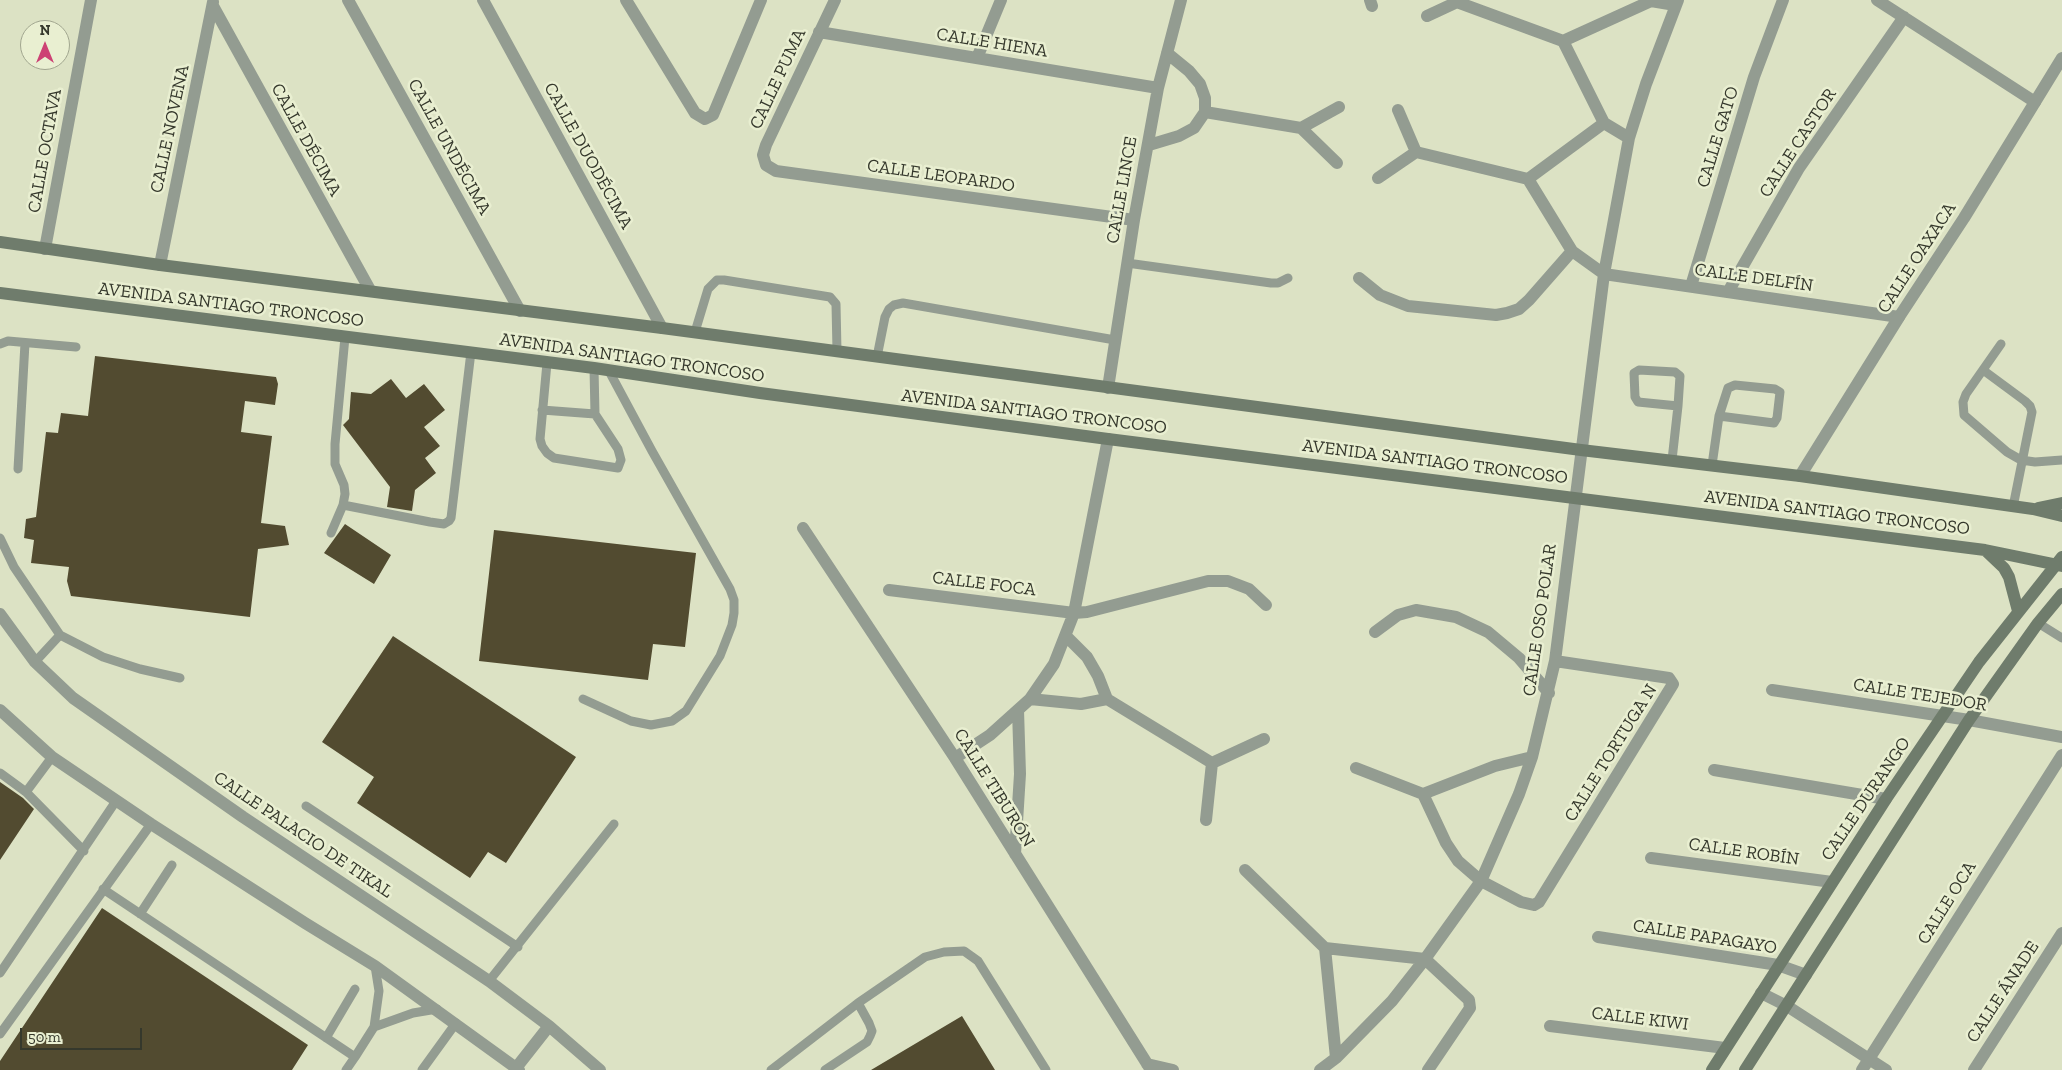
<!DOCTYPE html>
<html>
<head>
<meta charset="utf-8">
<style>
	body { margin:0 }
	#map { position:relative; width:2062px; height:1070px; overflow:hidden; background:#dce2c4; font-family:"Zilla Slab",serif }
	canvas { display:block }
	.north { position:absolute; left:20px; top:20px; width:50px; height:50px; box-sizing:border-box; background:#e9efd1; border:1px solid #a1a68f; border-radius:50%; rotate:0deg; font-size:14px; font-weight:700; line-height:20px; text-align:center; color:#35382c }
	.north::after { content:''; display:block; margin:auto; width:18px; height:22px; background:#cd4174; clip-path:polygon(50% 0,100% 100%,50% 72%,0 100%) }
	.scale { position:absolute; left:20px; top:1028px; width:122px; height:22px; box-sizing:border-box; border:2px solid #35382c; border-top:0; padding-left:6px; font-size:15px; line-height:18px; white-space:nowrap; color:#35382c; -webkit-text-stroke:4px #e9efd1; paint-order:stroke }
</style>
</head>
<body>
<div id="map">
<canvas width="2062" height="1070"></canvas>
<div class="north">N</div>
<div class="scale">50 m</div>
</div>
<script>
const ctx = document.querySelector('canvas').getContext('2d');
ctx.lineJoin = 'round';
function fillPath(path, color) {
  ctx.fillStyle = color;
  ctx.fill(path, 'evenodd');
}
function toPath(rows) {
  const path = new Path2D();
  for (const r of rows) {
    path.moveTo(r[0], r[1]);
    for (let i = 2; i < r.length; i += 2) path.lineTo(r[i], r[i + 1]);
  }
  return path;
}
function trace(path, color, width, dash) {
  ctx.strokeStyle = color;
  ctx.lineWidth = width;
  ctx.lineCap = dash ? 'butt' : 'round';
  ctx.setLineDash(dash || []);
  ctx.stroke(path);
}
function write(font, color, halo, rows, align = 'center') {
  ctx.font = font + ' "Zilla Slab",serif';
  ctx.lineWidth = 5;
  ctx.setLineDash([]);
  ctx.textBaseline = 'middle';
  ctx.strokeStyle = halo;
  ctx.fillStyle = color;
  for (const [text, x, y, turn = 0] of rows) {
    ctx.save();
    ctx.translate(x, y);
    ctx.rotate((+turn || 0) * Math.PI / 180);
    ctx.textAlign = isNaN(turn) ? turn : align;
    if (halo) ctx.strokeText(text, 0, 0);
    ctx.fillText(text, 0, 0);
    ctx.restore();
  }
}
fillPath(toPath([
	[95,356,276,377,278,384,275,405,245,401,241,432,272,436,261,523,285,526,289,545,258,549,250,617,71,596,67,581,69,567,31,563,34,540,24,538,26,519,36,517,46,432,58,433,61,413,88,416],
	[391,379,406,398,424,384,445,410,424,427,440,446,425,458,436,473,415,490,412,511,387,507,390,487,343,425,349,419,351,392,371,394],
	[345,524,391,555,374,584,324,553],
	[494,530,696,553,685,647,653,644,648,680,479,661],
	[393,636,576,757,506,863,488,852,470,878,357,803,374,777,322,742],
	[0,782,23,798,34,809,0,860],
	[102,908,308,1045,292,1070,0,1070,0,1061],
	[962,1016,995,1070,871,1070]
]), '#524b30');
trace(toPath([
	[1127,263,1271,283,1278,283,1288,278],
	[695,332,708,289,717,280,724,280,830,297,836,304,837,351],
	[0,344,8,341,76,347],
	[2001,344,1966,394,1963,402,1964,415,2007,452,2021,460,2035,462,2062,460],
	[877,357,885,317,889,309,894,305,903,303,1115,340],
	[547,363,540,439,542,446,547,453,554,458,618,468,621,460,618,449,595,414,594,368],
	[1983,370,2025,401,2030,406,2032,412,2013,507],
	[542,410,595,414],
	[1672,460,1678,406,1680,376,1675,372,1639,370,1634,373,1635,397,1638,402,1678,406],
	[1712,465,1719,416,1728,388,1735,385,1775,389,1780,392,1777,418,1774,423,1719,416],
	[18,469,25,343],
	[343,505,430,522,444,524,449,521,451,518,471,352],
	[331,533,343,505,345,494,344,485,335,464,335,444,345,337],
	[0,538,14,567,60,635,35,662],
	[2038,623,2062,638],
	[60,635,103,657,140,669,180,678],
	[583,699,631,721,651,725,672,721,686,711,720,656,732,625,734,613,734,600,730,589,652,451,609,371],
	[0,773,26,792,84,851],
	[26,792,52,757],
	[306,806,518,947],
	[103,889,355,1057,346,1070],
	[140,914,172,865],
	[0,973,116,801],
	[489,981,614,824],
	[374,1027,413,1013,437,1009],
	[0,1034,151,824],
	[326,1038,355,989],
	[355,1057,374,1027,379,991,375,966],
	[422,1070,456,1023],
	[771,1070,858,1003,925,957,944,952,964,951,978,961,1046,1070],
	[825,1070,867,1042,870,1036,872,1031,869,1023,858,1003]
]), '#939c91', 9);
trace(toPath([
	[348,0,520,311],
	[483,0,662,328],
	[626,0,695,113,705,119,713,115,761,0],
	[835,0,766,145,763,155,766,165,776,171,1134,220],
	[1370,0,1372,6],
	[1877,0,2035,102],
	[213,6,370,290],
	[1427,16,1457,2,1563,41,1604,123,1629,138],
	[819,32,1158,88],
	[1563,41,1651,1,1675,5],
	[977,58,1001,0],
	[1205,112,1301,128],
	[1604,123,1528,179,1572,251,1604,274,1899,317],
	[1149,145,1179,136,1194,128,1205,112,1205,98,1200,84,1189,71,1167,53],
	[1416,152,1528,179],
	[1337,163,1301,128,1339,107],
	[1378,178,1416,152,1398,110],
	[45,249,91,0],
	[160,265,213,2],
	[1359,278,1380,295,1408,306,1496,315,1507,313,1519,309,1529,300,1572,251],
	[1691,286,1754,77,1783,0],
	[1728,292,1799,168,1904,17],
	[1108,388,1134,220,1158,88,1181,0],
	[803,528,955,758,1151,1070],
	[889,590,1074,613,1087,612,1208,581,1228,581,1249,589,1266,605],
	[1375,632,1398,615,1416,610,1456,617,1488,632,1519,658,1549,693],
	[1066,636,1087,657,1098,676,1107,699,1212,763,1264,739],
	[1772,690,1969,720,2062,737],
	[1030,699,1081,704,1107,699],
	[955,758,990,735,1030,699,1054,664,1074,613,1108,439],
	[1356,768,1423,794,1446,843,1458,861,1481,881,1521,902,1534,905,1539,902,1673,684,1669,678,1555,661],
	[1714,770,1886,799],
	[1423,794,1495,766,1532,757],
	[1206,820,1212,763],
	[1015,854,1020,774,1018,710],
	[1651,858,1832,882],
	[1245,870,1325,948,1425,959,1469,1000,1470,1008,1428,1070],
	[1598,937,1778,965,1806,975],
	[1325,948,1336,1058],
	[1761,993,1787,1006,1886,1070],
	[1550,1026,1725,1048],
	[1147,1064,1173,1070],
	[1320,1070,1336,1058,1392,1001,1425,959,1481,881,1519,794,1532,757,1555,661,1604,274,1629,138,1646,84,1678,0],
	[1862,1070,2062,755],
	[1974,1070,2062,933]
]), '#939c91', 12);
trace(toPath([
	[1800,476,1899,317,1964,218,2062,58],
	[0,614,35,662,73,698,243,817,489,981,549,1026,600,1070],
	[0,710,52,757,151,824,305,923,375,966,519,1070],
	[516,1068,549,1026]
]), '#939c91', 12);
trace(toPath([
	[0,242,160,265,662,328,1581,450,1800,476,2033,509,2062,516],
	[0,293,594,368,760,393,1108,439,1985,550,2062,566],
	[2038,508,2062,503],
	[1985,550,2004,568,2009,577,2018,611],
	[1712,1070,1886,799,1979,662,2062,557],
	[1745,1070,1969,720,2038,623,2062,594]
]), '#6f7c6c', 12);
write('18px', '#35382c', '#e9efd1', [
	["CALLE HIENA",992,43,9],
	["CALLE PUMA",778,79,-65],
	["CALLE NOVENA",170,129,-78],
	["CALLE GATO",1718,137,-73],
	["CALLE DÉCIMA",306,140,61],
	["CALLE CASTOR",1798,143,-57],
	["CALLE UNDÉCIMA",449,147,61],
	["CALLE OCTAVA",45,151,-80],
	["CALLE DUODÉCIMA",588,156,61],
	["CALLE LEOPARDO",941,176,8],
	["CALLE LINCE",1122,190,-80],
	["CALLE OAXACA",1917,258,-57],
	["CALLE DELFÍN",1754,278,8],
	["AVENIDA SANTIAGO TRONCOSO",231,305,7],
	["AVENIDA SANTIAGO TRONCOSO",632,358,8],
	["AVENIDA SANTIAGO TRONCOSO",1034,412,7],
	["AVENIDA SANTIAGO TRONCOSO",1435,462,7],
	["AVENIDA SANTIAGO TRONCOSO",1837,513,7],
	["CALLE FOCA",984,584,7],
	["CALLE OSO POLAR",1540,620,-82],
	["CALLE TEJEDOR",1920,695,9],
	["CALLE TORTUGA N",1611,753,-58],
	["CALLE TIBURÓN",994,788,58],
	["CALLE DURANGO",1866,799,-56],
	["CALLE PALACIO DE TIKAL",303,835,34],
	["CALLE ROBÍN",1744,852,8],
	["CALLE OCA",1947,903,-58],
	["CALLE PAPAGAYO",1705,937,9],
	["CALLE ÁNADE",2003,992,-57],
	["CALLE KIWI",1640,1019,7]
]);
</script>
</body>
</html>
